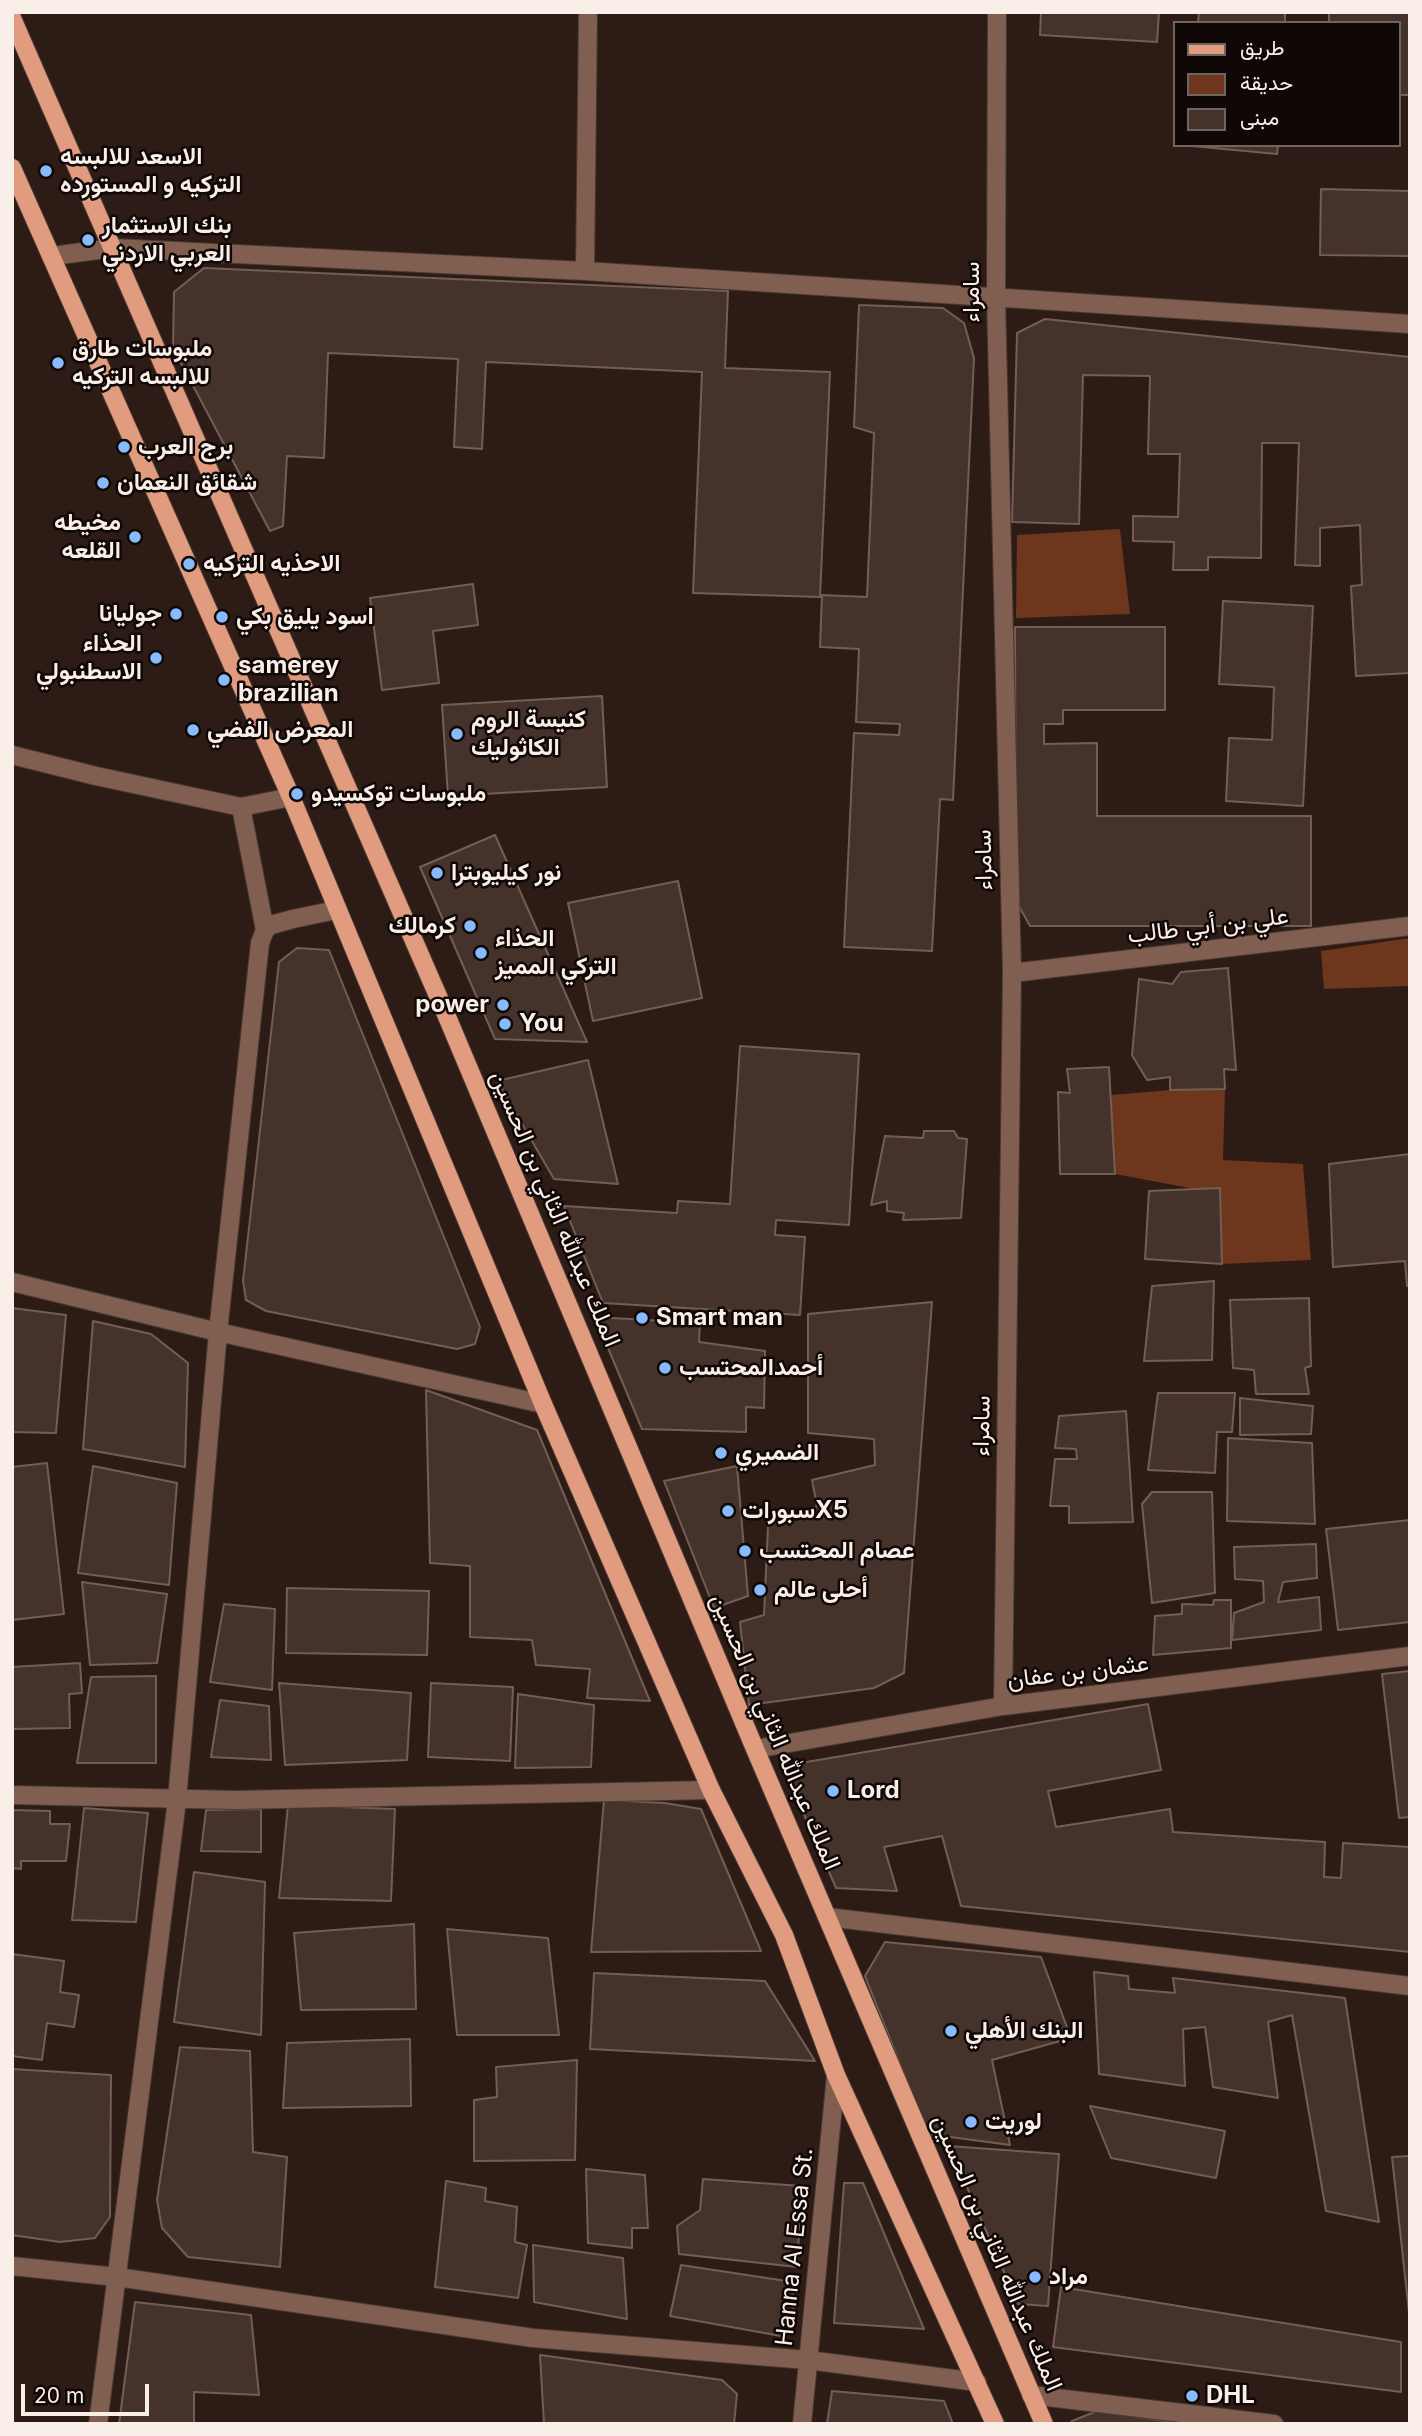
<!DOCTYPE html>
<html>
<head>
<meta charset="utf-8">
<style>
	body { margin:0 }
	#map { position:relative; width:1422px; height:2436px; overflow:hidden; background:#2d1c15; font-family:Inter,Vazirmatn,sans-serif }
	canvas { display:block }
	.frame { position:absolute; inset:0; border:14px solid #faeee8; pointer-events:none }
	.legend { position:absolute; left:1173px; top:21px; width:228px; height:126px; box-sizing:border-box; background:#100806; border:2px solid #6e6460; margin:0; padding:9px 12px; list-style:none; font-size:21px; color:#faeee8 }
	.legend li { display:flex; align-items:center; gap:14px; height:35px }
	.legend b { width:35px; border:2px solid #6e6460 }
	.scale { position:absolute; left:21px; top:2384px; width:128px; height:32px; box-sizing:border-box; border:4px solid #faeee8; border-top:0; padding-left:9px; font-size:21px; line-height:24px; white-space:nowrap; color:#faeee8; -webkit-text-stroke:5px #100806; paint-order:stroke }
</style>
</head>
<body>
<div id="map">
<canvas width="1422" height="2436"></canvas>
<div class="frame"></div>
<ul class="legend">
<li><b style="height:9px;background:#e19c7f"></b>طريق</li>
<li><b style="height:19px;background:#6d361d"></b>حديقة</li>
<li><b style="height:19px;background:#45332b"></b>مبنى</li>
</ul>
<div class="scale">20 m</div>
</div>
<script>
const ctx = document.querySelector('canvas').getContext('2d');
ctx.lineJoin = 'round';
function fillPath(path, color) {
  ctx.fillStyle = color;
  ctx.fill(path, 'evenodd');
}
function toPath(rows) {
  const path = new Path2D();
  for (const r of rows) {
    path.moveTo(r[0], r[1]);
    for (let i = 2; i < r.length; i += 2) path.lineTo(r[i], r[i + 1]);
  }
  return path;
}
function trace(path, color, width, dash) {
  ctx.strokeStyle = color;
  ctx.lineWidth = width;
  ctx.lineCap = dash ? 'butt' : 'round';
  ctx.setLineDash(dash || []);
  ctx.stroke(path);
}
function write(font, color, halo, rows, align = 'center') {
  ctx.font = font + ' Inter,Vazirmatn,sans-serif';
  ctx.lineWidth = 5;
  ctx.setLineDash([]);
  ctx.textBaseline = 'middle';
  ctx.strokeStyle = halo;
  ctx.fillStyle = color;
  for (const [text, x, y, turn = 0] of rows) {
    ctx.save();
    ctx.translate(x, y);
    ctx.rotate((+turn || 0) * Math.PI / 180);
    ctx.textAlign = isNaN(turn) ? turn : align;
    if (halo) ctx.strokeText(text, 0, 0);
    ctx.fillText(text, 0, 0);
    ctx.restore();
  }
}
fillPath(toPath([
	[1120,529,1130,614,1016,618,1017,535],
	[1410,938,1410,986,1324,989,1321,951],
	[1225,1089,1223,1160,1303,1164,1311,1260,1222,1264,1220,1188,1195,1189,1115,1174,1110,1095,1170,1090]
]), '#6d361d');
const building = toPath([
	[1041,12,1159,12,1157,42,1040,35,1041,12],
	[1199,12,1285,12,1285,23,1198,23,1199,12],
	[1329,12,1410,12,1410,95,1399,95,1399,23,1329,23,1329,12],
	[1181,145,1278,145,1277,154,1181,145],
	[1321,189,1409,191,1409,256,1320,255,1321,189],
	[204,268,728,291,725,368,830,372,820,597,693,593,702,372,486,362,482,449,454,447,458,359,328,353,324,458,287,456,283,526,270,531,173,348,174,292,204,268],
	[859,305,943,308,964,323,974,358,953,800,940,799,932,951,844,947,854,733,899,735,900,724,856,722,859,649,820,647,822,595,867,597,874,433,854,427,859,305],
	[1045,319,1410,357,1410,673,1356,676,1351,586,1362,585,1360,525,1320,528,1320,566,1295,565,1299,443,1262,443,1261,558,1208,557,1208,570,1173,570,1174,542,1133,541,1133,516,1178,517,1180,454,1148,454,1150,376,1083,375,1079,524,1012,522,1017,333,1045,319],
	[473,584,478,625,433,631,439,683,382,690,370,598,473,584],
	[1223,601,1313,606,1303,806,1226,801,1229,738,1272,740,1274,687,1219,684,1223,601],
	[1015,627,1165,627,1165,710,1063,710,1063,724,1044,724,1044,744,1097,743,1097,816,1311,816,1311,926,1030,926,1016,901,1015,627],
	[602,696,607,787,448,796,442,705,602,696],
	[495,835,587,1042,495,1039,420,867,495,835],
	[678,881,702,998,593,1021,568,903,678,881],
	[297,948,329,950,480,1327,475,1344,457,1349,266,1311,246,1300,243,1281,279,962,297,948],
	[1228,968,1236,1070,1224,1069,1225,1089,1170,1090,1170,1077,1147,1080,1132,1055,1139,979,1172,984,1181,972,1228,968],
	[740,1046,859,1054,849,1225,776,1220,775,1235,805,1237,800,1315,603,1303,564,1206,677,1213,678,1201,730,1204,740,1046],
	[588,1060,618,1184,554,1179,497,1081,588,1060],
	[1109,1067,1115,1174,1060,1174,1058,1092,1070,1093,1067,1069,1109,1067],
	[924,1131,954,1131,958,1138,967,1139,961,1218,903,1220,904,1213,887,1211,887,1201,871,1205,885,1136,923,1138,924,1131],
	[1410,1154,1410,1285,1407,1286,1405,1261,1333,1267,1329,1164,1410,1154],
	[1220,1188,1222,1264,1145,1259,1149,1191,1220,1188],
	[1214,1281,1212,1360,1144,1361,1152,1286,1214,1281],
	[1309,1298,1311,1366,1305,1368,1309,1394,1256,1394,1254,1370,1233,1368,1230,1300,1309,1298],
	[932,1302,904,1673,874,1688,749,1705,740,1622,764,1615,768,1526,817,1506,812,1480,875,1465,874,1439,808,1433,808,1314,932,1302],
	[12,1308,66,1315,56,1433,12,1432,12,1308],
	[595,1317,700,1323,699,1342,765,1351,764,1408,746,1407,746,1432,642,1429,595,1317],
	[93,1321,151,1334,188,1363,185,1467,83,1449,93,1321],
	[426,1390,537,1430,650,1701,587,1698,590,1669,536,1665,532,1640,470,1637,470,1566,430,1563,426,1390],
	[1158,1393,1235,1393,1232,1432,1217,1432,1215,1473,1148,1470,1158,1393],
	[1240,1398,1313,1406,1311,1434,1240,1435,1240,1398],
	[1126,1411,1133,1522,1069,1523,1069,1506,1050,1506,1055,1459,1077,1459,1076,1449,1055,1448,1059,1416,1126,1411],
	[1228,1438,1312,1443,1315,1524,1227,1521,1228,1438],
	[47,1463,64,1614,12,1620,12,1467,47,1463],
	[93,1466,177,1483,169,1585,78,1573,93,1466],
	[737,1466,748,1596,714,1608,664,1481,737,1466],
	[1152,1492,1212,1492,1215,1593,1152,1603,1142,1504,1152,1492],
	[1410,1520,1410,1622,1338,1630,1326,1529,1410,1520],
	[1316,1544,1317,1578,1283,1582,1278,1602,1319,1597,1321,1630,1232,1640,1234,1613,1264,1602,1263,1581,1235,1579,1234,1547,1316,1544],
	[82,1582,167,1594,157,1663,90,1665,82,1582],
	[287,1588,429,1591,427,1655,286,1653,287,1588],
	[1214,1600,1231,1600,1231,1648,1153,1655,1155,1616,1182,1614,1182,1604,1213,1605,1214,1600],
	[224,1604,275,1609,272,1690,210,1682,224,1604],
	[80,1663,82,1693,69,1694,70,1728,12,1729,12,1667,80,1663],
	[1410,1671,1410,1817,1399,1818,1382,1674,1410,1671],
	[156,1676,156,1763,77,1763,91,1677,156,1676],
	[279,1683,411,1693,407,1760,285,1765,279,1683],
	[431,1683,513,1687,510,1761,428,1757,431,1683],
	[518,1694,594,1705,591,1767,515,1768,518,1694],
	[220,1700,269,1706,271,1760,211,1757,220,1700],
	[1148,1704,1161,1770,1048,1791,1056,1827,1170,1809,1173,1832,1325,1842,1324,1877,1341,1878,1343,1843,1410,1847,1410,1952,961,1906,942,1836,884,1847,897,1891,836,1888,783,1766,1148,1704],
	[604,1800,665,1803,701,1809,761,1951,591,1952,604,1800],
	[288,1805,395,1809,391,1901,279,1898,288,1805],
	[84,1808,148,1813,136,1922,72,1920,84,1808],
	[261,1809,261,1852,201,1851,206,1810,261,1809],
	[12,1810,50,1811,50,1824,70,1824,66,1861,21,1861,21,1869,12,1868,12,1810],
	[194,1872,265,1882,261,2035,174,2022,194,1872],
	[414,1924,416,2009,301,2010,294,1933,414,1924],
	[447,1929,548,1938,559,2035,457,2035,447,1929],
	[885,1942,1041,1957,1071,2038,992,2060,1010,2145,928,2134,865,1976,885,1942],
	[12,1954,64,1961,60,1992,79,1995,74,2027,47,2023,42,2060,12,2056,12,1954],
	[1094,1972,1128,1976,1129,1989,1175,1993,1173,1978,1345,1998,1379,2222,1326,2211,1292,2015,1268,2022,1278,2098,1213,2087,1205,2027,1183,2029,1185,2086,1099,2074,1094,1972],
	[594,1973,765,1981,815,2061,590,2049,594,1973],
	[410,2039,411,2106,283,2108,287,2043,410,2039],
	[180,2047,250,2051,253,2152,287,2157,280,2267,188,2257,162,2228,157,2200,180,2047],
	[577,2060,575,2160,474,2161,474,2100,497,2097,496,2067,577,2060],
	[12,2069,111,2075,110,2217,95,2238,60,2242,12,2235,12,2069],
	[1090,2106,1225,2131,1216,2178,1111,2158,1090,2106],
	[949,2146,1059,2154,1048,2306,1018,2304,949,2146],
	[1410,2156,1410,2322,1392,2157,1410,2156],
	[586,2169,645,2175,648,2228,632,2228,632,2248,588,2243,586,2169],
	[703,2179,802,2186,797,2267,679,2254,677,2226,700,2210,703,2179],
	[446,2181,486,2188,485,2201,517,2207,515,2242,527,2245,518,2298,435,2287,446,2181],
	[844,2183,863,2183,924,2329,834,2323,844,2183],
	[533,2245,623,2258,627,2319,534,2302,533,2245],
	[681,2265,793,2282,794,2328,781,2336,670,2316,681,2265],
	[1061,2287,1401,2342,1401,2392,1053,2347,1061,2287],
	[135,2302,251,2315,259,2395,194,2392,194,2424,119,2424,135,2302],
	[540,2355,722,2380,737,2394,734,2424,544,2424,540,2355],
	[832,2391,944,2401,953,2424,827,2424,832,2391],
	[1097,2411,1187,2424,1070,2424,1072,2421,1097,2411]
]);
fillPath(building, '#45332b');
trace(building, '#725e55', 2);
const street = toPath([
	[997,12,996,298,1012,973,1003,1706],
	[52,256,113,248,585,271,1410,324],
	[585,271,588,12],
	[12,755,96,776,241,807,291,797],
	[241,807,265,930],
	[1012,973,1410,926],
	[12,1282,218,1332,543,1404],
	[755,1749,1003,1706,1410,1656],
	[12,1795,236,1800,711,1790],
	[827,1917,1410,1986],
	[12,2266,117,2277,533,2338,808,2360,977,2382],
	[1031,2395,1274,2424],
	[98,2424,177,1800,218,1332,260,943,265,930,271,925,293,919,336,910],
	[802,2424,836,2075]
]);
const primary = toPath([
	[12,18,448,1019,755,1749,1044,2424],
	[12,168,291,797,543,1404,711,1790,784,1935,836,2075,995,2424]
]);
trace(street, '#4a3933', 20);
trace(primary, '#4a3933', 20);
trace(street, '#805f51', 18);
trace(primary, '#e19c7f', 18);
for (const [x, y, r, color] of [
	[46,171,7,"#87bbfb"],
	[88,240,7,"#87bbfb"],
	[58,363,7,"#87bbfb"],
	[124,447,7,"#87bbfb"],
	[103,483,7,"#87bbfb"],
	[135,537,7,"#87bbfb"],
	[189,564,7,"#87bbfb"],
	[176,614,7,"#87bbfb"],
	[222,617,7,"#87bbfb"],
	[156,658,7,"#87bbfb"],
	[224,680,7,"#87bbfb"],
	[193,730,7,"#87bbfb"],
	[457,734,7,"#87bbfb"],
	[297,794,7,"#87bbfb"],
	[437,873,7,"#87bbfb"],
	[470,926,7,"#87bbfb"],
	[481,953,7,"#87bbfb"],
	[503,1005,7,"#87bbfb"],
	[505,1024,7,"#87bbfb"],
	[642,1318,7,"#87bbfb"],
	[665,1368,7,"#87bbfb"],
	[721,1453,7,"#87bbfb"],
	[728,1511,7,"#87bbfb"],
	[745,1551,7,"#87bbfb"],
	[760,1590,7,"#87bbfb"],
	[833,1791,7,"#87bbfb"],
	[951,2031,7,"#87bbfb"],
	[971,2122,7,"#87bbfb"],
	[1035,2277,7,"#87bbfb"],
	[1192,2396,7,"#87bbfb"]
]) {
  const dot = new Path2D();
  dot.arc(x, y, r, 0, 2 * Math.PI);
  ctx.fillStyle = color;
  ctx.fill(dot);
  trace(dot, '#100806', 2.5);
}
write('bold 24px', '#faeee8', '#100806', [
	["الاسعد للالبسه",60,157],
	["التركيه و المستورده",60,185],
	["بنك الاستثمار",102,226],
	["العربي الاردني",102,254],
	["ملبوسات طارق",72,349],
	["للالبسه التركيه",72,377],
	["برج العرب",138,447],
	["شقائق النعمان",117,483],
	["مخيطه",121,523,"right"],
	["القلعه",121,551,"right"],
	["الاحذيه التركيه",203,564],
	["جوليانا",162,614,"right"],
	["اسود يليق بكي",236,617],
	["الحذاء",142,644,"right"],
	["الاسطنبولي",142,672,"right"],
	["samerey",238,666],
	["brazilian",238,694],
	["كنيسة الروم",471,720],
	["الكاثوليك",471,748],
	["المعرض الفضي",207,730],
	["ملبوسات توكسيدو",311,794],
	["نور كيليوبترا",451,873],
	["كرمالك",456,926,"right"],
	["الحذاء",495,939],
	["التركي المميز",495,967],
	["power",489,1005,"right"],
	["You",519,1024],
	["Smart man",656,1318],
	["أحمدالمحتسب",679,1368],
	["الضميري",735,1453],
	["سبوراتX5",742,1511],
	["عصام المحتسب",759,1551],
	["أحلى عالم",774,1590],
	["Lord",847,1791],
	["البنك الأهلي",965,2031],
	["لوريت",985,2122],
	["مراد",1049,2277],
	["DHL",1206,2396]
], 'left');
write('24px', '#faeee8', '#100806', [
	["سامراء",972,292,-90],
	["سامراء",984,860,-91],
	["علي بن أبي طالب",1208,926,-7],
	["الملك عبدالله الثاني بن الحسين",555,1209,67],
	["سامراء",982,1426,-89],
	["عثمان بن عفان",1078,1672,-7],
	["الملك عبدالله الثاني بن الحسين",775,1732,67],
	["Hanna Al Essa St.",795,2247,-84],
	["الملك عبدالله الثاني بن الحسين",997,2253,67]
]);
</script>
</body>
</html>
